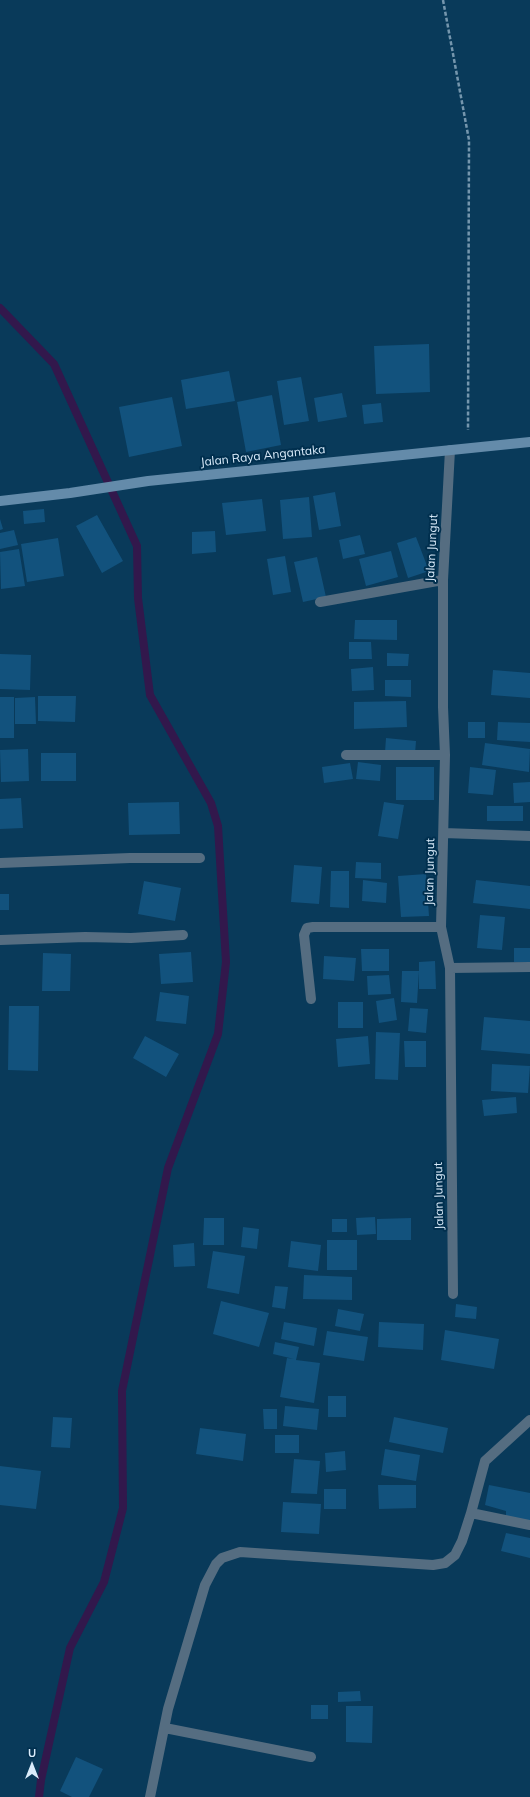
<!DOCTYPE html>
<html>
<head>
<meta charset="utf-8">
<style>
	body { margin:0 }
	#map { position:relative; width:530px; height:1797px; overflow:hidden; background:#093a5a; font-family:Mulish,sans-serif }
	canvas { display:block }
	.north { position:absolute; left:12px; top:1745px; width:40px; height:40px; -webkit-text-stroke:3px #002f4e; paint-order:stroke; rotate:0deg; font-size:11px; font-weight:700; line-height:16px; text-align:center; color:#daecfb }
	.north::after { content:''; display:block; margin:auto; width:14px; height:18px; background:#daecfb; clip-path:polygon(50% 0,100% 100%,50% 72%,0 100%) }
</style>
</head>
<body>
<div id="map">
<canvas width="530" height="1797"></canvas>
<div class="north">U</div>
</div>
<script>
const ctx = document.querySelector('canvas').getContext('2d');
ctx.lineJoin = 'round';
function toPath(rows) {
  const path = new Path2D();
  for (const r of rows) {
    path.moveTo(r[0], r[1]);
    for (let i = 2; i < r.length; i += 2) path.lineTo(r[i], r[i + 1]);
  }
  return path;
}
function trace(path, color, width, dash) {
  ctx.strokeStyle = color;
  ctx.lineWidth = width;
  ctx.lineCap = dash ? 'butt' : 'round';
  ctx.setLineDash(dash || []);
  ctx.stroke(path);
}
function fillPath(path, color) {
  ctx.fillStyle = color;
  ctx.fill(path, 'evenodd');
}
function write(font, color, halo, rows, align = 'center') {
  ctx.font = font + ' Mulish,sans-serif';
  ctx.lineWidth = 4;
  ctx.setLineDash([]);
  ctx.textBaseline = 'middle';
  ctx.strokeStyle = halo;
  ctx.fillStyle = color;
  for (const [text, x, y, turn = 0] of rows) {
    ctx.save();
    ctx.translate(x, y);
    ctx.rotate((+turn || 0) * Math.PI / 180);
    ctx.textAlign = isNaN(turn) ? turn : align;
    if (halo) ctx.strokeText(text, 0, 0);
    ctx.fillText(text, 0, 0);
    ctx.restore();
  }
}
trace(toPath([
	[0,308,54,364,137,546,138,598,150,695,211,803,218,826,226,962,218,1034,168,1168,122,1391,123,1508,104,1582,70,1648,41,1780,39,1797]
]), '#32184c', 8);
fillPath(toPath([
	[429,344,430,392,376,394,374,346],
	[229,371,235,401,186,409,181,380],
	[301,377,309,421,284,425,277,381],
	[342,393,347,417,318,422,314,398],
	[272,395,281,445,246,452,237,402],
	[172,397,182,446,129,457,119,407],
	[381,403,383,422,364,424,362,405],
	[335,492,341,526,319,530,313,496],
	[309,497,312,537,283,539,280,500],
	[262,499,266,531,226,535,222,503],
	[44,509,45,522,24,524,23,511],
	[97,515,123,561,102,573,76,526],
	[0,519,3,529,0,530],
	[14,530,18,545,0,549,0,533],
	[215,531,216,552,192,554,192,532],
	[360,535,365,554,343,559,339,540],
	[416,537,429,571,408,578,397,543],
	[58,538,64,576,27,582,21,544],
	[19,549,25,586,1,589,0,552],
	[391,551,398,577,366,586,359,559],
	[285,556,291,592,273,595,267,559],
	[317,557,326,597,303,602,294,562],
	[355,620,397,620,397,640,354,639],
	[349,642,371,642,372,659,349,659],
	[387,653,409,654,408,666,387,666],
	[0,654,31,655,30,690,0,689],
	[373,667,374,690,352,691,351,669],
	[493,670,530,673,530,698,491,695],
	[385,680,411,680,411,697,385,696],
	[38,696,76,696,75,722,38,721],
	[0,697,14,697,14,738,0,738],
	[35,697,36,724,15,724,15,698],
	[406,701,407,727,354,729,354,702],
	[468,722,485,722,485,738,468,738],
	[498,722,530,723,530,742,497,740],
	[386,738,416,741,415,754,385,752],
	[485,743,530,749,529,772,482,765],
	[28,749,29,781,1,782,0,750],
	[41,753,76,753,76,781,41,781],
	[358,762,381,765,380,781,356,779],
	[350,763,353,779,324,783,322,767],
	[396,767,434,767,434,800,396,800],
	[470,767,496,770,493,795,468,793],
	[530,782,530,802,514,803,513,783],
	[21,798,23,828,0,829,0,799],
	[179,802,180,834,129,835,128,803],
	[384,802,404,805,398,839,378,836],
	[487,806,523,806,523,821,487,821],
	[356,862,381,863,381,879,355,878],
	[294,865,322,867,319,904,291,902],
	[331,871,349,871,349,908,330,907],
	[426,874,429,916,401,917,398,876],
	[363,880,387,883,386,903,362,901],
	[476,880,530,886,530,909,473,903],
	[144,881,181,888,175,921,138,914],
	[0,894,9,894,9,910,0,910],
	[480,915,505,917,502,950,477,948],
	[514,948,530,948,530,963,514,962],
	[361,949,389,949,389,971,362,971],
	[191,952,193,982,161,984,159,954],
	[43,953,71,954,70,991,42,991],
	[324,956,356,958,354,981,323,979],
	[435,961,436,989,419,989,419,962],
	[402,971,419,971,417,1003,401,1002],
	[389,975,391,994,368,995,367,976],
	[160,992,189,996,186,1024,156,1021],
	[394,998,397,1020,379,1023,376,1001],
	[338,1002,363,1002,363,1028,338,1028],
	[9,1006,39,1006,38,1071,8,1070],
	[410,1008,428,1009,426,1033,408,1031],
	[484,1017,530,1021,530,1054,481,1050],
	[376,1032,400,1033,398,1080,375,1079],
	[145,1036,179,1054,166,1077,133,1058],
	[368,1036,370,1064,338,1067,336,1039],
	[404,1041,426,1041,426,1067,405,1067],
	[492,1064,530,1066,528,1093,491,1091],
	[516,1097,517,1113,484,1116,482,1100],
	[375,1217,376,1234,357,1235,356,1218],
	[204,1218,224,1218,224,1245,203,1245],
	[411,1218,411,1240,377,1240,377,1219],
	[332,1219,347,1219,347,1232,332,1232],
	[243,1227,259,1229,257,1249,241,1247],
	[327,1240,357,1240,357,1270,327,1270],
	[291,1241,321,1245,318,1271,288,1267],
	[194,1243,195,1266,174,1267,173,1245],
	[213,1251,245,1256,239,1294,207,1288],
	[304,1275,352,1277,352,1300,303,1299],
	[275,1286,288,1287,285,1309,272,1307],
	[221,1301,269,1313,259,1347,213,1334],
	[456,1304,477,1307,476,1319,455,1317],
	[338,1309,364,1314,360,1331,335,1326],
	[284,1322,317,1328,314,1346,281,1339],
	[379,1322,424,1324,423,1350,378,1347],
	[445,1330,499,1339,494,1369,441,1360],
	[327,1331,368,1337,364,1361,323,1355],
	[275,1342,299,1347,296,1360,320,1363,314,1403,280,1397,287,1358,294,1359,273,1354],
	[328,1396,346,1396,346,1417,328,1417],
	[285,1406,319,1409,317,1430,283,1426],
	[263,1409,277,1409,277,1429,264,1429],
	[53,1417,72,1418,70,1448,51,1447],
	[394,1417,448,1428,443,1453,389,1442],
	[200,1428,246,1434,243,1461,196,1454],
	[275,1435,299,1435,299,1453,275,1453],
	[385,1449,420,1455,416,1481,381,1475],
	[345,1451,346,1470,326,1472,325,1453],
	[294,1459,320,1461,317,1494,291,1493],
	[0,1466,41,1471,36,1509,0,1505],
	[378,1485,416,1485,416,1508,379,1509],
	[489,1485,530,1493,530,1522,506,1517,506,1511,485,1505],
	[324,1489,346,1489,346,1509,324,1509],
	[283,1502,321,1504,319,1534,281,1532],
	[506,1533,530,1538,530,1558,501,1551],
	[360,1691,361,1701,338,1702,338,1692],
	[311,1705,328,1705,328,1719,311,1719],
	[346,1706,373,1706,372,1743,346,1742],
	[76,1757,103,1769,89,1797,72,1797,60,1791]
]), '#12527d');
trace(toPath([
	[443,0,469,140,468,430]
]), '#7596ad', 2.5, [4, 2]);
trace(toPath([
	[450,450,443,580,443,707,445,755,441,927,450,968,453,1294],
	[320,602,443,580],
	[346,755,445,755],
	[444,833,530,836],
	[0,863,130,858,200,858],
	[0,940,85,937,131,938,183,935],
	[450,968,530,967],
	[311,999,304,935,307,928,313,927,441,927],
	[471,1513,485,1461,530,1420],
	[165,1728,311,1757],
	[150,1797,168,1709,205,1585,216,1564,222,1558,240,1552,433,1565,445,1563,455,1555,462,1541,471,1513,530,1525]
]), '#556d81', 10);
trace(toPath([
	[0,501,70,493,148,481,530,442]
]), '#648baa', 10);
write('12px', '#daecfb', '#002f4e', [
	["Jalan Raya Angantaka",263,456,-6],
	["Jalan Jungut",432,548,-87],
	["Jalan Jungut",430,872,-89],
	["Jalan Jungut",439,1196,-91]
]);
</script>
</body>
</html>
